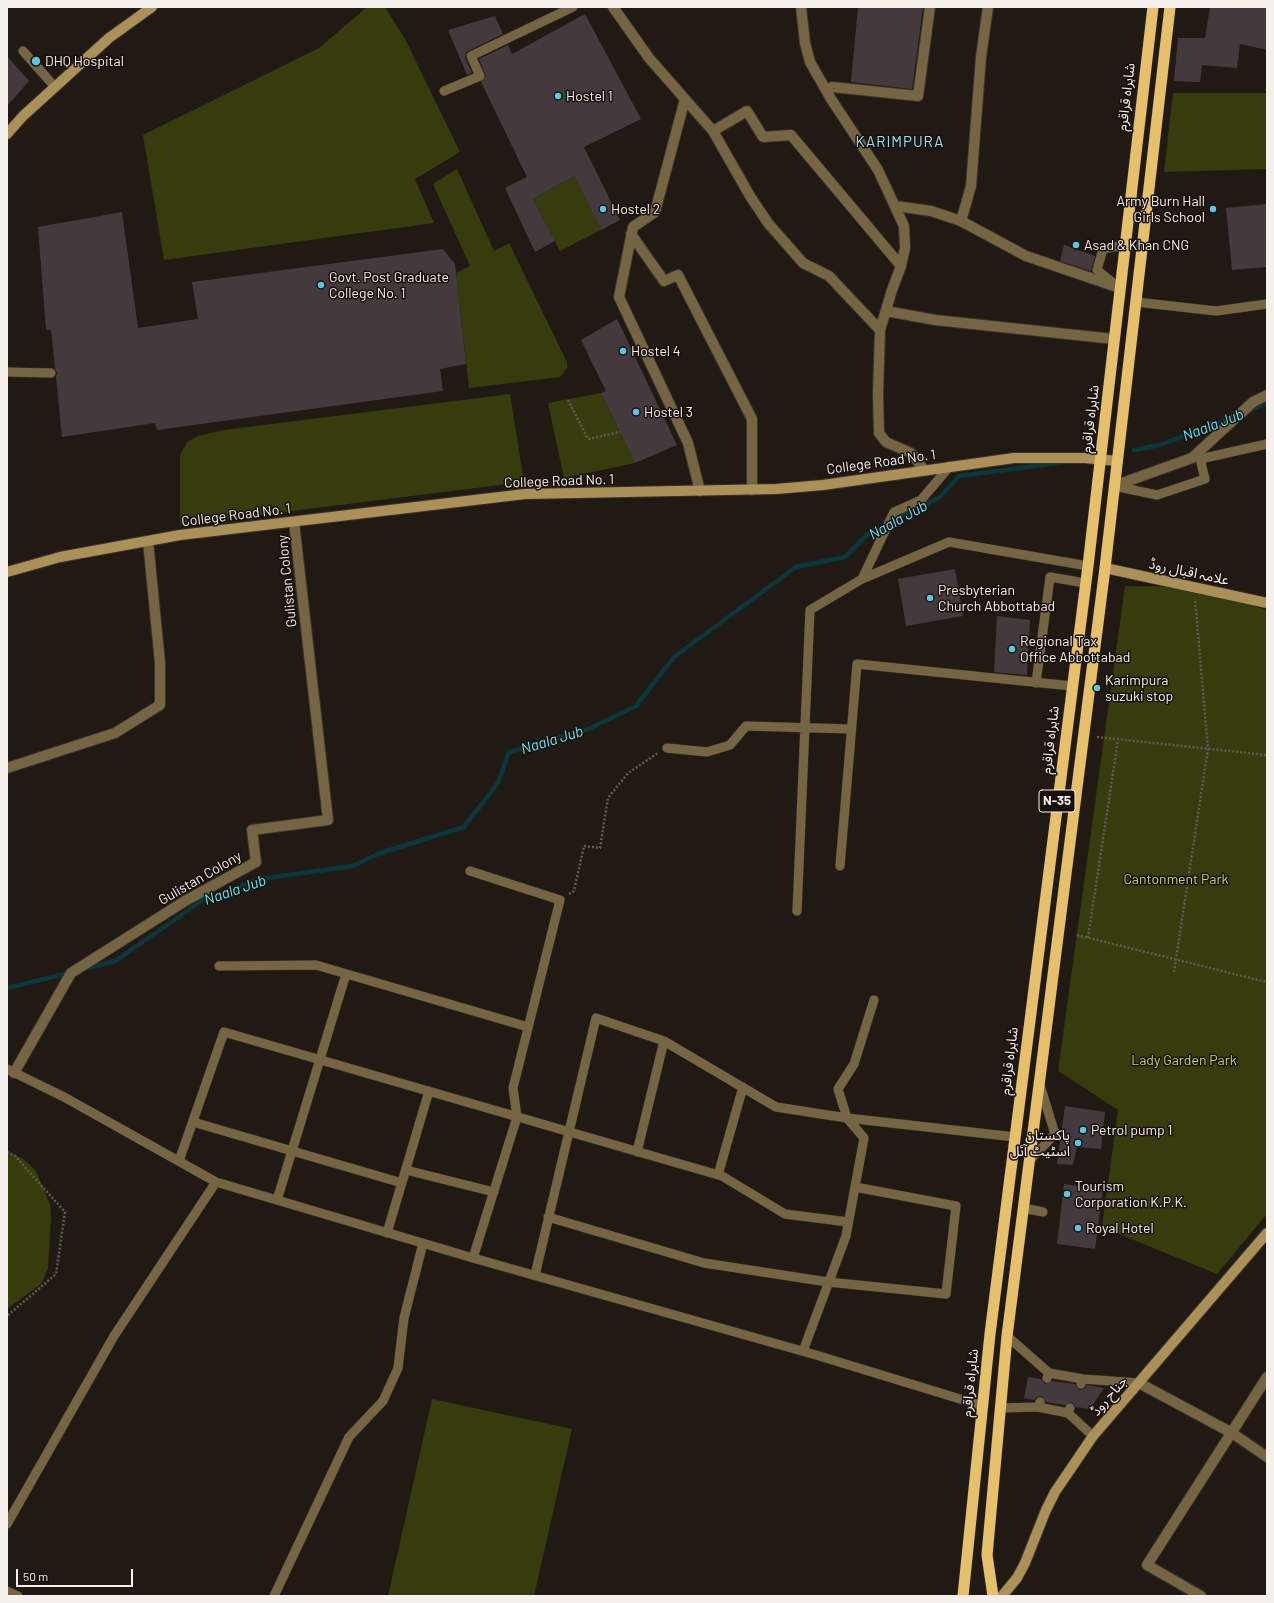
<!DOCTYPE html>
<html>
<head>
<meta charset="utf-8">
<style>
	body { margin:0 }
	#map { position:relative; width:1274px; height:1603px; overflow:hidden; background:#211914; font-family:Barlow,sans-serif }
	canvas { display:block }
	.frame { position:absolute; inset:0; border:8px solid #f6f0ec; pointer-events:none }
	.scale { position:absolute; left:16px; top:1569px; width:117px; height:18px; box-sizing:border-box; border:2px solid #f6f0ec; border-top:0; padding-left:5px; font-size:12px; line-height:14px; white-space:nowrap; color:#f6f0ec; -webkit-text-stroke:3px #18100c; paint-order:stroke }
</style>
</head>
<body>
<div id="map">
<canvas width="1274" height="1603"></canvas>
<div class="frame"></div>
<div class="scale">50 m</div>
</div>
<script>
const ctx = document.querySelector('canvas').getContext('2d');
ctx.lineJoin = 'round';
function fillPath(path, color) {
  ctx.fillStyle = color;
  ctx.fill(path, 'evenodd');
}
function toPath(rows) {
  const path = new Path2D();
  for (const r of rows) {
    path.moveTo(r[0], r[1]);
    for (let i = 2; i < r.length; i += 2) path.lineTo(r[i], r[i + 1]);
  }
  return path;
}
function trace(path, color, width, dash) {
  ctx.strokeStyle = color;
  ctx.lineWidth = width;
  ctx.lineCap = dash ? 'butt' : 'round';
  ctx.setLineDash(dash || []);
  ctx.stroke(path);
}
function write(font, color, halo, rows, align = 'center') {
  ctx.font = font + ' Barlow,"Noto Sans Arabic",sans-serif';
  ctx.lineWidth = 3;
  ctx.setLineDash([]);
  ctx.textBaseline = 'middle';
  ctx.strokeStyle = halo;
  ctx.fillStyle = color;
  for (const [text, x, y, turn = 0] of rows) {
    ctx.save();
    ctx.translate(x, y);
    ctx.rotate((+turn || 0) * Math.PI / 180);
    ctx.textAlign = isNaN(turn) ? turn : align;
    if (halo) ctx.strokeText(text, 0, 0);
    ctx.fillText(text, 0, 0);
    ctx.restore();
  }
}
fillPath(toPath([
	[367,7,385,7,405,39,460,152,415,179,434,223,164,260,143,135,319,48],
	[1173,93,1267,93,1267,169,1164,172],
	[457,169,494,251,509,243,567,362,567,368,560,377,469,388,456,273,470,266,433,184],
	[574,176,601,230,560,251,533,199],
	[601,393,635,463,564,478,548,403],
	[510,394,524,482,180,525,180,455,187,442,198,436,224,430],
	[1125,586,1194,587,1267,610,1267,1214,1217,1274,1102,1227,1118,1110,1058,1071],
	[7,1151,25,1160,36,1171,50,1204,51,1219,48,1268,41,1284,7,1309],
	[432,1399,572,1429,534,1596,388,1596]
]), '#363c0c');
trace(toPath([
	[1247,412,1267,402],
	[1134,450,1160,445,1229,419],
	[84,969,115,961,203,900,260,879,353,866,380,853,464,827,498,783,509,752,586,730,636,706,674,657,796,567,845,557,870,532,940,497,959,476,1066,462],
	[7,988,69,973]
]), '#0a383d', 4.5);
fillPath(toPath([
	[858,7,923,7,912,89,851,82],
	[1210,7,1267,7,1267,50,1240,44,1237,68,1202,65,1200,82,1174,81,1178,38,1205,38],
	[585,14,641,119,584,147,620,220,601,230,574,176,533,199,555,241,535,252,505,188,527,177,481,82,486,76,479,59,508,45,512,54],
	[495,16,503,34,466,52,465,58,472,73,467,75,448,30],
	[7,56,29,81,7,106],
	[1267,204,1267,267,1232,270,1226,208],
	[122,212,138,328,198,319,192,282,443,249,455,264,466,364,440,369,443,391,157,430,155,423,62,437,56,377,57,373,55,368,51,330,46,330,38,227],
	[1064,245,1095,256,1091,271,1060,261],
	[617,319,677,445,635,463,601,393,606,391,581,340],
	[955,569,963,616,906,626,898,579],
	[997,616,1030,620,1027,675,994,672],
	[1065,1106,1105,1112,1101,1149,1077,1147,1073,1165,1057,1164],
	[1064,1184,1103,1189,1095,1249,1057,1244],
	[1028,1377,1041,1379,1045,1384,1052,1381,1075,1384,1079,1390,1084,1389,1087,1385,1104,1388,1090,1409,1076,1407,1072,1402,1065,1405,1046,1402,1042,1396,1037,1397,1034,1400,1024,1398]
]), '#443a3e');
const service = toPath([
	[23,51,55,87],
	[444,91,480,76,471,56,573,7],
	[1117,286,1097,270,1103,249,1125,245],
	[1136,302,1216,311,1267,304],
	[7,372,51,373],
	[1114,486,1157,495,1205,479,1200,459,1267,444],
	[862,579,949,542,1088,566],
	[1036,683,1050,577,1085,583],
	[667,748,707,752,730,745,746,726,851,729],
	[840,866,857,664,1072,686],
	[470,871,560,900,513,1088,517,1117,473,1258],
	[797,911,810,610,862,579,894,512,921,500,950,466],
	[219,966,316,965,528,1027],
	[7,1069,64,1097,216,1182],
	[193,1122,402,1183],
	[637,1152,664,1041],
	[179,1161,224,1032,722,1176,785,1214,848,1222],
	[1029,1161,1055,1134,1040,1085],
	[406,1170,494,1192],
	[718,1175,743,1087],
	[277,1200,346,974],
	[1023,1208,1043,1212],
	[548,1217,704,1263,828,1282,946,1294,956,1206,855,1187],
	[387,1233,429,1091],
	[535,1275,596,1018,664,1041,776,1107,847,1118,1015,1137],
	[1007,1336,1049,1373],
	[803,1351,846,1236,864,1138,847,1118,838,1089,854,1064,874,1000],
	[1047,1378,1049,1373,1083,1379,1081,1384],
	[1083,1379,1139,1383],
	[1040,1402,1038,1407,1068,1413,1070,1408],
	[1000,1408,1038,1407],
	[1068,1413,1093,1436],
	[7,1524,114,1336,216,1182,473,1258,816,1355,983,1406],
	[7,1591,18,1596],
	[274,1596,349,1437,383,1401,398,1368,404,1318,423,1243]
]);
const minor = toPath([
	[613,7,649,58,713,131,750,196,768,223,803,263,829,276,880,330,878,394,879,433,886,442,911,453,924,470],
	[801,7,805,43,810,62,831,99,878,170,904,226,905,248,901,266,892,290,880,330],
	[828,91,832,87,918,96,930,7],
	[685,99,655,212,633,227,619,297,688,443,700,491],
	[713,131,747,111,763,137,791,135,901,266],
	[896,206,931,211,961,221,1026,256,1120,288],
	[961,221,971,186,981,57,988,7],
	[631,234,664,281,678,275,752,419,752,490],
	[886,311,935,320,1114,339],
	[1114,486,1192,458,1253,402,1267,395],
	[7,768,115,733,160,705,160,663,148,541],
	[14,1073,71,973,185,901,256,862,252,830,328,820,294,522],
	[1139,1383,1232,1433,1267,1457],
	[1201,1596,1147,1565,1267,1377]
]);
const secondary = toPath([
	[7,134,23,116,109,38,152,7],
	[1105,568,1267,603],
	[7,572,60,557,180,535,525,494,776,489,823,485,1014,458,1085,458,1117,461],
	[1002,1596,1017,1578,1025,1563,1046,1510,1055,1492,1093,1436,1267,1233]
]);
const trunk = toPath([
	[963,1596,990,1334,1088,566,1153,7],
	[993,1596,987,1555,1007,1336,1105,568,1170,7]
]);
trace(service, '#3b332e', 10);
trace(minor, '#3b332e', 12);
trace(secondary, '#3b332e', 12);
trace(trunk, '#3b332e', 12);
trace(toPath([
	[568,400,588,439,620,432],
	[1097,737,1267,755],
	[569,894,574,891,584,846,600,848,608,798,628,773,658,753],
	[1077,935,1267,982],
	[1088,938,1118,740],
	[1174,972,1208,749,1195,599],
	[7,1152,15,1156,65,1212,56,1274,7,1316]
]), '#625b56', 2.5, [2, 2]);
trace(service, '#766543', 9);
trace(minor, '#766543', 10);
trace(secondary, '#ab9057', 10);
trace(trunk, '#e7c06c', 11);
for (const [x, y, r, color] of [
	[36,61,5,"#59c8e4"],
	[558,96,4,"#59c8e4"],
	[603,209,4,"#59c8e4"],
	[1213,209,4,"#59c8e4"],
	[1076,245,4,"#59c8e4"],
	[321,285,4,"#59c8e4"],
	[623,351,4,"#59c8e4"],
	[636,412,4,"#59c8e4"],
	[930,598,4,"#59c8e4"],
	[1012,649,4,"#59c8e4"],
	[1097,688,4,"#59c8e4"],
	[1083,1130,4,"#59c8e4"],
	[1078,1143,4,"#59c8e4"],
	[1067,1194,4,"#59c8e4"],
	[1078,1228,4,"#59c8e4"]
]) {
  const dot = new Path2D();
  dot.arc(x, y, r, 0, 2 * Math.PI);
  ctx.fillStyle = color;
  ctx.fill(dot);
  trace(dot, '#18100c', 1.5);
}
for (const [x, y, w] of [
	[1057,801,36]
]) {
  const box = new Path2D();
  box.roundRect(x - w / 2, y - 11, w, 22, 3);
  ctx.fillStyle = '#18100c';
  ctx.fill(box);
  trace(box, '#f6f0ec', 1);
}
write('bold 13px', '#f6f0ec', null, [
	["N-35",1057,801]
]);
write('14px', '#f6f0ec', '#18100c', [
	["DHQ Hospital",45,61],
	["Hostel 1",566,96],
	["Army Burn Hall",1205,201,"right"],
	["Girls School",1205,217,"right"],
	["Hostel 2",611,209],
	["Asad & Khan CNG",1084,245],
	["Govt. Post Graduate",329,277],
	["College No. 1",329,293],
	["Hostel 4",631,351],
	["Hostel 3",644,412],
	["Presbyterian",938,590],
	["Church Abbottabad",938,606],
	["Regional Tax",1020,641],
	["Office Abbottabad",1020,657],
	["Karimpura",1105,680],
	["suzuki stop",1105,696],
	["Petrol pump 1",1091,1130],
	["پاکستان",1070,1135,"right"],
	["اسٹیٹ آئل",1070,1151,"right"],
	["Tourism",1075,1186],
	["Corporation K.P.K.",1075,1202],
	["Royal Hotel",1086,1228]
], 'left');
write('14px', '#f6f0ec', '#18100c', [
	["شاہراہ قراقرم",1126,97,-83],
	["شاہراہ قراقرم",1090,419,-83],
	["College Road No. 1",881,462,-8],
	["College Road No. 1",559,481,-2],
	["College Road No. 1",236,515,-7],
	["علامہ اقبال روڈ",1189,572,12],
	["Gulistan Colony",287,581,-96],
	["شاہراہ قراقرم",1050,740,-83],
	["Gulistan Colony",200,878,-30],
	["شاہراہ قراقرم",1009,1061,-83],
	["شاہراہ قراقرم",970,1383,-84],
	["جناح روڈ",1109,1396,-49]
]);
write('14px', '#c5d65a', '#18100c', [
	["Cantonment Park",1176,879],
	["Lady Garden Park",1184,1060]
]);
ctx.letterSpacing = '1px';
write('15px', '#97e3f8', '#18100c', [
	["KARIMPURA",900,142]
]);
ctx.letterSpacing = '0px';
write('italic 15px', '#60eafa', '#18100c', [
	["Naala Jub",1213,425,-21],
	["Naala Jub",898,520,-29],
	["Naala Jub",552,740,-17],
	["Naala Jub",235,890,-19]
]);
</script>
</body>
</html>
